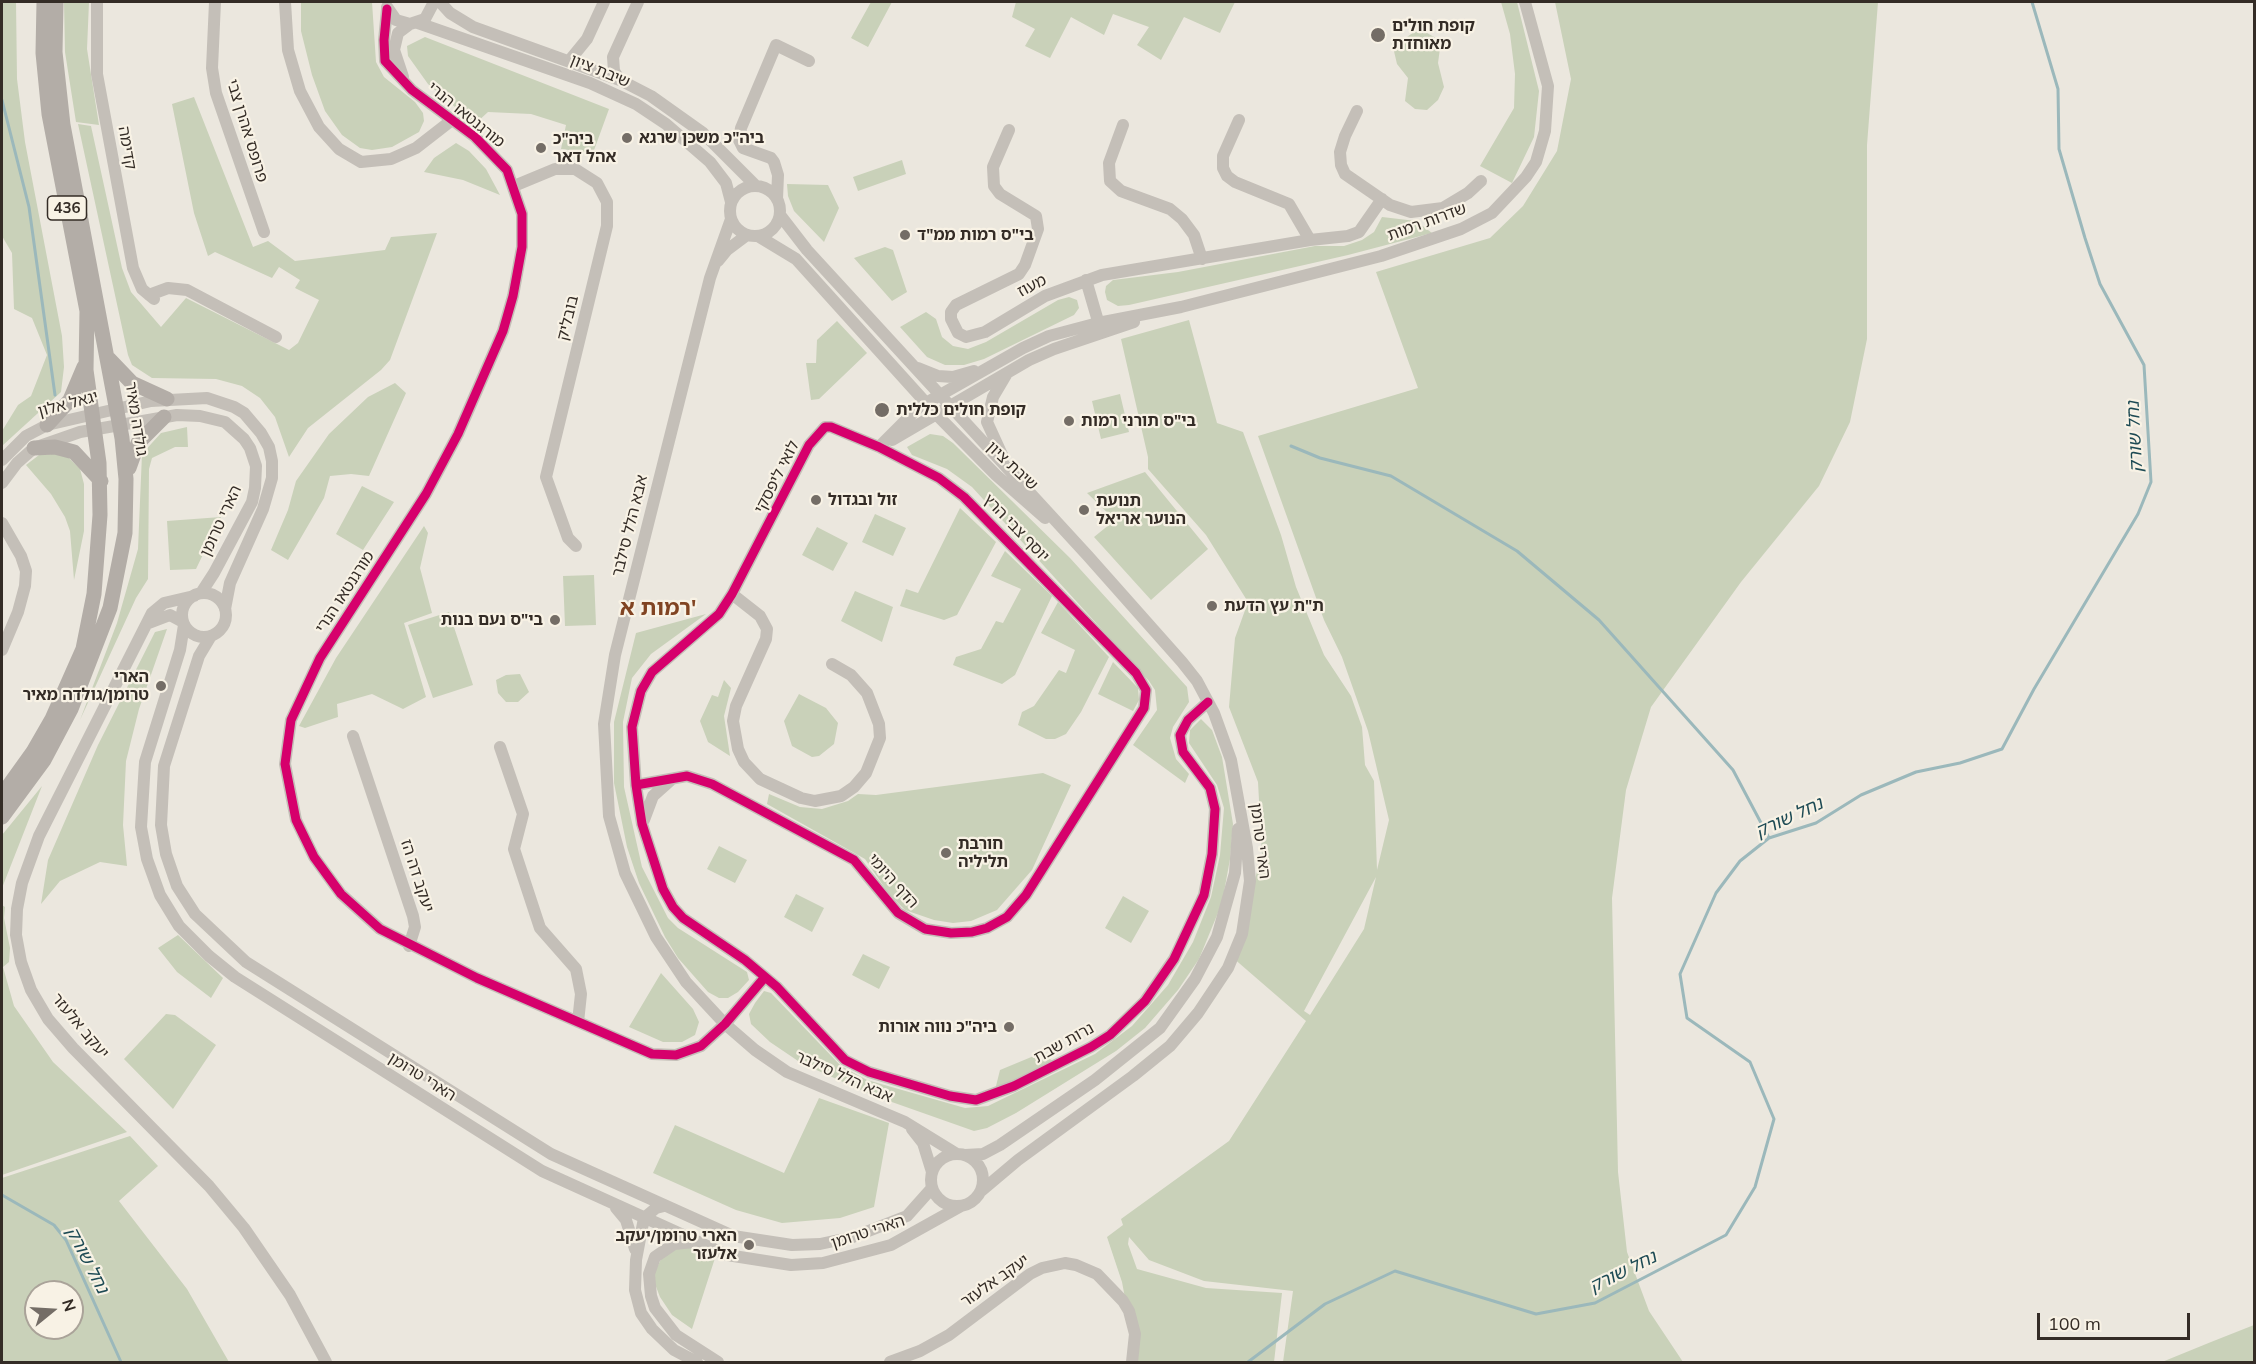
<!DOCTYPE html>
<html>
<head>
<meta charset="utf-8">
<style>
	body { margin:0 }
	#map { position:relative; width:2256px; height:1364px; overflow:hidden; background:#ebe7de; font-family:Mulish,sans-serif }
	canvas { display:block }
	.frame { position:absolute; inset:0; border:3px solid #342c26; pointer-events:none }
	.north { position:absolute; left:24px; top:1280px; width:60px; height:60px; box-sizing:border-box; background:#f8f2e5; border:2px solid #aaa399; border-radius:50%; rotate:72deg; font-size:16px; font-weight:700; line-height:24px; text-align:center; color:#342c26 }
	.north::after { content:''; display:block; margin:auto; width:21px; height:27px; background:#746d66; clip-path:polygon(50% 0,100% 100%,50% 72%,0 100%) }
	.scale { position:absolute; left:2037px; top:1313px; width:153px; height:27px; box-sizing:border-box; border:3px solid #342c26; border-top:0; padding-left:8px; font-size:18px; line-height:21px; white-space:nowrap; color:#342c26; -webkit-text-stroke:4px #f8f2e5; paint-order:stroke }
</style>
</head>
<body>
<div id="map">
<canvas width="2256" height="1364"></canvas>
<div class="frame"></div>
<div class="north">N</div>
<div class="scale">100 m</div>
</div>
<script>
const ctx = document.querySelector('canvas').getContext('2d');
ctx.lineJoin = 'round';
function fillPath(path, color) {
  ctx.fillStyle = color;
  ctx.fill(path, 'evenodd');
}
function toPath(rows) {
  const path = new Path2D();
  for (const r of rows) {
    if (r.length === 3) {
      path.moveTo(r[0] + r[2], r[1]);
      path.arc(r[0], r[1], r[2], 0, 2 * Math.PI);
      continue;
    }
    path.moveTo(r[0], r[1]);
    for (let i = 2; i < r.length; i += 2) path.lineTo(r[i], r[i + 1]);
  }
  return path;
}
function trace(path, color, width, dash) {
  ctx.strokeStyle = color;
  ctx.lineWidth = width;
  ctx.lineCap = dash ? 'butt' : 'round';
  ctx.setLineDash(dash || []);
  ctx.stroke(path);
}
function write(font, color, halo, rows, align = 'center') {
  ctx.font = font + ' Mulish,"Noto Sans Hebrew",sans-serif';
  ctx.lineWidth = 4.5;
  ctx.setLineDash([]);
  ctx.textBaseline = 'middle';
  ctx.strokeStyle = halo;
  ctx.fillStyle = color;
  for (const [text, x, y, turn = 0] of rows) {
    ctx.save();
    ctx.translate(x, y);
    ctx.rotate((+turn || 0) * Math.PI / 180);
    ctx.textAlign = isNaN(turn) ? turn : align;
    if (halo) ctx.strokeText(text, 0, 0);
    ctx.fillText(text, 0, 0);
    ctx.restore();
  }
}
fillPath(toPath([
	[2,2,16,2,17,79,25,142,62,336,64,367,61,392,2,446,2,431,18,405,31,396,47,355,32,318,14,309,12,253,2,236],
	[64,2,89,2,87,49,99,125,76,122,65,52],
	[301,2,372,2,376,62,384,77,415,102,423,113,424,121,419,132,392,147,372,150,360,148,342,135,325,111,312,75,301,31],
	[871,2,892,2,868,47,851,38],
	[1016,2,1235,2,1220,33,1184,17,1161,60,1137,45,1149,27,1113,14,1104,35,1071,17,1050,58,1025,46,1035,29,1012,17],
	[1501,2,1517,2,1539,91,1534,137,1512,183,1480,166,1514,108,1515,74,1510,34],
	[1555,2,1878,2,1867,145,1867,339,1850,422,1819,486,1741,582,1651,707,1626,790,1612,898,1618,1172,1627,1252,1649,1311,1683,1362,1283,1362,1293,1291,1204,1281,1149,1260,1129,1237,1128,1244,1137,1269,1206,1288,1282,1293,1274,1362,1137,1362,1122,1282,1107,1237,1123,1225,1121,1219,1229,1141,1306,1021,1232,957,1262,855,1258,782,1229,707,1235,638,1248,602,1206,535,1148,469,1148,457,1121,339,1189,320,1217,423,1243,432,1281,535,1296,587,1324,655,1351,696,1362,727,1365,765,1374,781,1377,870,1389,820,1368,731,1342,657,1324,620,1258,436,1418,388,1376,272,1490,238,1523,206,1557,151,1571,79],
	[1376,877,1364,929,1310,1015,1304,1011],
	[1414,32,1427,33,1441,41,1438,63,1444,87,1438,100,1427,110,1415,109,1405,101,1408,78,1397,64,1393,47],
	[425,37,609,109,593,153,561,149,566,125,531,114,488,112,475,124,428,84,408,56,407,46],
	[194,97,253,247,268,241,295,261,385,250,391,237,437,233,390,360,381,370,308,428,289,457,275,417,260,398,242,386,216,379,152,378,132,365,128,355,78,124,91,126,122,268,131,292,161,327,186,298,289,350,298,343,319,300,295,288,300,280,279,267,272,278,215,252,208,256,194,213,172,104],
	[456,143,469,151,486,169,500,195,463,180,424,172,434,158],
	[902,160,906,174,858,191,853,177],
	[787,184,828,185,839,208,824,242,794,211,788,196],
	[1382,217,1416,221,1432,233,1348,255,1129,305,1118,306,1107,300,1105,292,1106,286,1113,280,1178,272,1315,246,1344,246,1362,240,1374,232],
	[885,247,893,250,907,292,892,301,854,258],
	[1069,297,1077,300,1079,308,1074,315,984,359,964,365,945,365,927,357,900,327,926,312,936,319,942,337,953,346,968,349,986,342,1058,300],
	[837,321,867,353,819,399,811,400,806,363,816,363,817,340],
	[395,383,406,393,369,476,351,474,330,476,324,498,288,560,271,550,288,510,296,481,329,434,368,397],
	[1120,394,1129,432,1101,439,1092,401],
	[187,427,188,447,175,447,152,458,149,469,148,579,136,598,80,720,117,623,138,549,142,454,161,433],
	[930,434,943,436,953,443,1070,558,1187,687,1189,702,1173,727,1170,738,1176,759,1189,774,1185,783,1133,745,1157,710,1155,690,1149,681,972,487,947,469,912,455,907,447],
	[64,453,80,469,84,484,84,531,74,580,70,531,65,517,51,494,26,465,39,455],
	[1145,472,1208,549,1151,600,1094,537,1115,520,1087,493],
	[362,486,394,502,363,550,336,534],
	[960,508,996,542,957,615,944,620,900,606,906,589,918,593],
	[875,514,906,528,893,556,862,542],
	[221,517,196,569,170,570,167,521],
	[424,526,428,533,420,568,432,613,404,623,426,697,403,709,372,694,337,704,338,717,305,728,299,726,336,658],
	[817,527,848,543,833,571,802,555],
	[1005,551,1052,596,1015,675,1002,684,953,665,956,657,981,649,996,621,1003,623,1021,589,991,576],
	[594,575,596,625,565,626,563,576],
	[855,591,893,607,882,642,841,621],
	[1058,602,1109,657,1081,712,1066,734,1055,739,1046,739,1018,725,1022,712,1034,706,1059,670,1066,673,1075,650,1041,633],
	[449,612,473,685,433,698,408,625],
	[706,614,651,654,632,678,623,722,624,787,642,867,668,918,678,928,747,972,749,980,738,992,728,998,719,998,708,992,678,958,665,937,639,883,627,847,614,783,614,722,636,633],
	[167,629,139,709,126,761,123,825,127,866,100,862,60,881,41,904,48,860,98,745,155,632],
	[1113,662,1138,688,1139,700,1133,711,1098,694],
	[520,674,529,692,518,702,506,702,498,693,496,680,506,675],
	[724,680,731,688,724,716,730,756,708,742,700,721,712,695,718,697],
	[799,694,826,708,838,723,834,744,819,756,812,757,792,746,784,721],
	[1201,719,1212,730,1222,757,1233,824,1230,859,1222,903,1199,959,1178,990,1145,1028,1116,1051,1016,1113,987,1128,974,1131,872,1095,801,1063,770,1042,751,1024,749,1014,755,1003,764,991,771,993,841,1066,867,1080,965,1108,988,1106,1095,1054,1132,1026,1168,985,1193,942,1211,897,1220,855,1224,808,1217,785,1189,743,1190,730],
	[1043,773,1071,785,1032,870,997,910,971,921,953,923,934,920,905,910,889,894,865,859,767,804,769,794,800,807,822,809,848,801,858,794,876,795],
	[42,786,2,888,2,894,2,835],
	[719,846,747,860,735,883,707,869],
	[796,894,824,908,812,932,784,917],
	[1123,896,1149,911,1131,943,1105,928],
	[2,905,5,907,4,918,10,948,9,962,3,967,14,1006,53,1062,127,1132,2,1175],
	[178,935,223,978,211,998,177,972,158,948],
	[863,954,890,967,879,989,852,975],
	[661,973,693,1009,699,1022,695,1035,682,1042,663,1042,629,1027],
	[166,1014,175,1015,216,1045,173,1109,124,1059],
	[1041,1053,1053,1061,995,1090,1000,1070],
	[819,1098,889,1123,874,1207,840,1218,782,1223,736,1210,653,1173,675,1125,784,1173],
	[130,1136,158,1166,119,1201,187,1289,229,1362,2,1362,2,1178],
	[36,1292,72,1292,72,1328,36,1328],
	[685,1246,716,1255,692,1329,672,1315,660,1297,655,1284,655,1272,661,1259,671,1250],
	[2254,1325,2254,1362,2162,1362,2211,1342]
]), '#c9d1b9');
trace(toPath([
	[2,100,29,207,55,395],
	[1291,446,1320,458,1391,476,1517,551,1599,620,1733,770,1769,838],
	[2,1195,54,1225,66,1240,121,1362],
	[1248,1362,1325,1304,1395,1271,1536,1314,1595,1303,1726,1235,1755,1187,1774,1119,1750,1062,1687,1018,1680,974,1716,893,1740,861,1769,838,1816,823,1861,795,1916,772,1960,763,2002,749,2034,689,2138,514,2151,482,2144,365,2100,284,2085,238,2059,149,2058,89,2032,2]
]), '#9bb8bb', 3);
trace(toPath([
	[97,2,97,74,133,268,142,289,154,299],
	[215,2,212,68,216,93,264,232],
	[285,2,288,50,300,91,319,127,339,149,361,162,391,159,416,148,452,120],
	[440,2,450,13,473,27,620,80,651,96,703,133,755,185],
	[387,7,396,20,410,24,425,19,434,2],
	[387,9,384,40,385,61,412,90,475,137,507,170,522,214,522,247,513,296,503,331,458,434,426,494,320,658,291,720,285,764,296,820,314,857,341,894,380,929,477,978,652,1054,676,1055,701,1046,725,1024,765,977],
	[418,23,590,83,636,104,666,124,710,162,726,183,731,202],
	[569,61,587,39,604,2],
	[403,77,394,50,398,33,410,24],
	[620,80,614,71,613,57,638,2],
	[1357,111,1345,136,1340,152,1341,165,1345,174,1390,205,1411,212,1443,208,1468,193,1481,181],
	[1239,120,1223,156,1223,168,1227,176,1235,182,1289,204,1310,240],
	[1123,125,1109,163,1110,181,1121,191,1170,209,1182,219,1194,235,1202,259],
	[1009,130,993,167,994,186,1000,194,1036,216,1038,229,1025,265,1019,274,956,305,951,312,951,319,958,333,966,337,985,332,1045,296,1102,275,1310,240,1348,236,1359,232,1382,199],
	[755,211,25],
	[514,186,555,169,575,169,597,183,607,202,607,226,546,477,568,538,576,546],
	[777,199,778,175,774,162,771,158,743,148,739,140,741,128,776,45,809,61],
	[780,215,807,250,1088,556,1182,662,1197,681,1214,713,1231,760,1247,848,1250,881,1242,934,1228,968,1198,1013,1170,1046,1133,1076,1018,1160,980,1192],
	[731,219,710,278,615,655,604,724,609,816,625,873,656,937,686,982,725,1024,755,1050,787,1072,905,1122,957,1154],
	[758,236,796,259,936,414,996,475,1045,518],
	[718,261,727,250,747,235],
	[1086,280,1100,328],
	[149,295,168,288,187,290,276,337],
	[918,368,938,376,953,377,974,371],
	[892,440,1029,360,1054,349,1134,322],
	[879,447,919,407,1023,348,1049,336,1098,323,1181,307,1381,256,1461,229,1492,213,1526,177,1536,162,1545,131,1548,86,1525,2],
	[1003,457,987,422,993,397,1006,375],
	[2,460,26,436,47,425,151,401,207,398,234,407,244,413,261,433,269,447,272,461,272,478,263,509,230,583,225,609],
	[2,483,17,463,34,448,80,432,177,415,200,416,225,422,244,439,250,448,256,466,255,488,252,502,214,573,201,593],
	[2,523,21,556,26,571,25,586,18,612,2,650],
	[204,615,22],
	[732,594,760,616,767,629,766,639,736,706,733,721,738,749,744,762,760,779,801,798,815,801,841,796,854,787,866,773,880,738,879,724,867,693,851,675,832,664],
	[194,596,164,603,152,613,39,836,22,883,17,909,16,935,21,962,31,990,48,1019,73,1048,209,1186,244,1228,290,1295,326,1362],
	[149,623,170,615,183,622],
	[184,625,180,650,145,762,141,827,147,859,160,895,179,926,209,956,235,977,542,1171,727,1255,791,1265,823,1263,891,1245,961,1206],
	[211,636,199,656,164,766,161,825,166,854,177,886,195,914,246,962,551,1154,733,1236,792,1245,820,1244,853,1237,907,1216,932,1188],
	[353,736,413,916,415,927,409,946],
	[500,747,523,814,514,849,540,928,576,969,581,994,578,1022],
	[636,785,687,776,712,784,854,860,898,913,925,929,951,933,972,932,987,928,1007,917,1026,895,1144,708,1146,690,1136,673,964,497,939,478,879,447,831,427,825,427,809,445,732,594,719,614,652,672,641,691,632,727,636,785,642,824,663,889,673,907,683,918,745,960,777,987,845,1060,869,1072,950,1096,976,1100,1014,1086,1091,1047,1110,1035,1145,1001,1174,959,1204,895,1212,854,1215,809,1210,788,1183,752,1180,735,1188,720,1208,702],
	[644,820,653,796,672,779],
	[912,1129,923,1143,932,1172],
	[957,1180,26],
	[965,1155,983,1154,1000,1145,1095,1080,1160,1028,1195,979,1217,937,1235,873,1238,829],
	[664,1206,656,1208,644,1218,636,1260,635,1290,641,1313,652,1329,674,1350,697,1362],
	[616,1208,626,1220,635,1249],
	[694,1242,674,1244,655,1257,649,1274,651,1296,655,1308,676,1335,718,1362],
	[890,1362,920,1351,949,1335,1030,1274,1042,1268,1065,1263,1076,1265,1097,1274,1123,1301,1129,1311,1135,1334,1132,1362]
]), '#c4bfb8', 12);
trace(toPath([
	[109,359,132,383,167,399],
	[47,425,70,400,84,367],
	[34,448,55,447,74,452,101,481],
	[129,468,138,443,164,417],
	[2,795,33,752,52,719,83,649,94,594,100,515,99,463,86,370,87,311,49,114,43,53,44,2],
	[2,817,44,760,71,709,110,608,125,533,126,479,122,438,63,125,55,52,56,2]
]), '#b3ada7', 15);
trace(toPath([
	[387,9,384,40,385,61,412,90,475,137,507,170,522,214,522,247,513,296,503,331,458,434,426,494,320,658,291,720,285,764,296,820,314,857,341,894,380,929,477,978,652,1054,676,1055,701,1046,725,1024,765,977],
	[636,785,687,776,712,784,854,860,898,913,925,929,951,933,972,932,987,928,1007,917,1026,895,1144,708,1146,690,1136,673,964,497,939,478,879,447,831,427,825,427,809,445,732,594,719,614,652,672,641,691,632,727,636,785,642,824,663,889,673,907,683,918,745,960,777,987,845,1060,869,1072,950,1096,976,1100,1014,1086,1091,1047,1110,1035,1145,1001,1174,959,1204,895,1212,854,1215,809,1210,788,1183,752,1180,735,1188,720,1208,702]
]), '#d6006c', 9);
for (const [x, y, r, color] of [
	[1378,35,8,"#746d66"],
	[627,138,6,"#746d66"],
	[541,148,6,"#746d66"],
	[905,235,6,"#746d66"],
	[882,410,8,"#746d66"],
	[1069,421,6,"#746d66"],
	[816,500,6,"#746d66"],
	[1084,510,6,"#746d66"],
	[1212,606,6,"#746d66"],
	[555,620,6,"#746d66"],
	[161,686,6,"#746d66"],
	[946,853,6,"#746d66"],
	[1009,1027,6,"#746d66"],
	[749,1245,6,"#746d66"]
]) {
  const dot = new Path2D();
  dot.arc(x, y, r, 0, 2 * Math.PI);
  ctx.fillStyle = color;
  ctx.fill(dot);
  trace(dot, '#f8f2e5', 2);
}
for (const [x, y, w] of [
	[67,208,39]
]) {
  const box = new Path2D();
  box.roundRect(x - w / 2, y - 12, w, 24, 4.5);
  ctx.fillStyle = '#f8f2e5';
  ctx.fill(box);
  trace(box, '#342c26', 1.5);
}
write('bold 15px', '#342c26', null, [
	["436",67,208]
]);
write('bold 16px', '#342c26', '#f8f2e5', [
	["קופת חולים",1392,26],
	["מאוחדת",1392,44],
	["ביה\"כ משכן שרגא",639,138],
	["ביה\"כ",553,139],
	["אהל דאר",553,157],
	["בי\"ס רמות ממ\"ד",917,235],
	["קופת חולים כללית",896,410],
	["בי\"ס תורני רמות",1081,421],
	["זול ובגדול",828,500],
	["תנועת",1096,501],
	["הנוער אריאל",1096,519],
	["ת\"ת עץ הדעת",1224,606],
	["בי\"ס נעם בנות",543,620,"right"],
	["הארי",149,677,"right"],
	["טרומן/גולדה מאיר",149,695,"right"],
	["חורבת",958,844],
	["תליליה",958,862],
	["ביה\"כ נווה אורות",997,1027,"right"],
	["הארי טרומן/יעקב",737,1236,"right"],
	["אלעזר",737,1254,"right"]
], 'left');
write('16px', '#342c26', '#f8f2e5', [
	["שיבת ציון",600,71,22],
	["מורגנטאו הנרי",466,115,39],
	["פרופס אהרן צבי",247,131,73],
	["קדימה",127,148,80],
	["שדרות רמות",1427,222,-20],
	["מעוז",1032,286,-28],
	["בובליק",568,318,-76],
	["יגאל אלון",68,404,-15],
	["גולדה מאיר",136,419,81],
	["שיבת ציון",1012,466,43],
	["לואי ליפסקי",777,477,-63],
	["הארי טרומן",221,521,-65],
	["אבא הלל סילבר",630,526,-76],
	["יוסף צבי הרץ",1016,528,46],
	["מורגנטאו הנרי",345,592,-57],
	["הארי טרומן",1260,841,83],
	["יעקב דה הז",417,876,72],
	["הדף היומי",893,881,48],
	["יעקב אלעזר",80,1026,50],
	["נרות שבת",1064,1043,-29],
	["הארי טרומן",422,1077,32],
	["אבא הלל סילבר",844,1077,24],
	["הארי טרומן",868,1232,-18],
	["יעקב אלעזר",995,1281,-35]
]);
write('italic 18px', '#1d4a54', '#f8f2e5', [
	["נחל שורק",2135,437,-93],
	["נחל שורק",1789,818,-25],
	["נחל שורק",87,1260,63],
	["נחל שורק",1623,1272,-26]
]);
write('bold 22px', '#814422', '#f8f2e5', [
	["רמות א'",658,608]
]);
</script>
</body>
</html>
